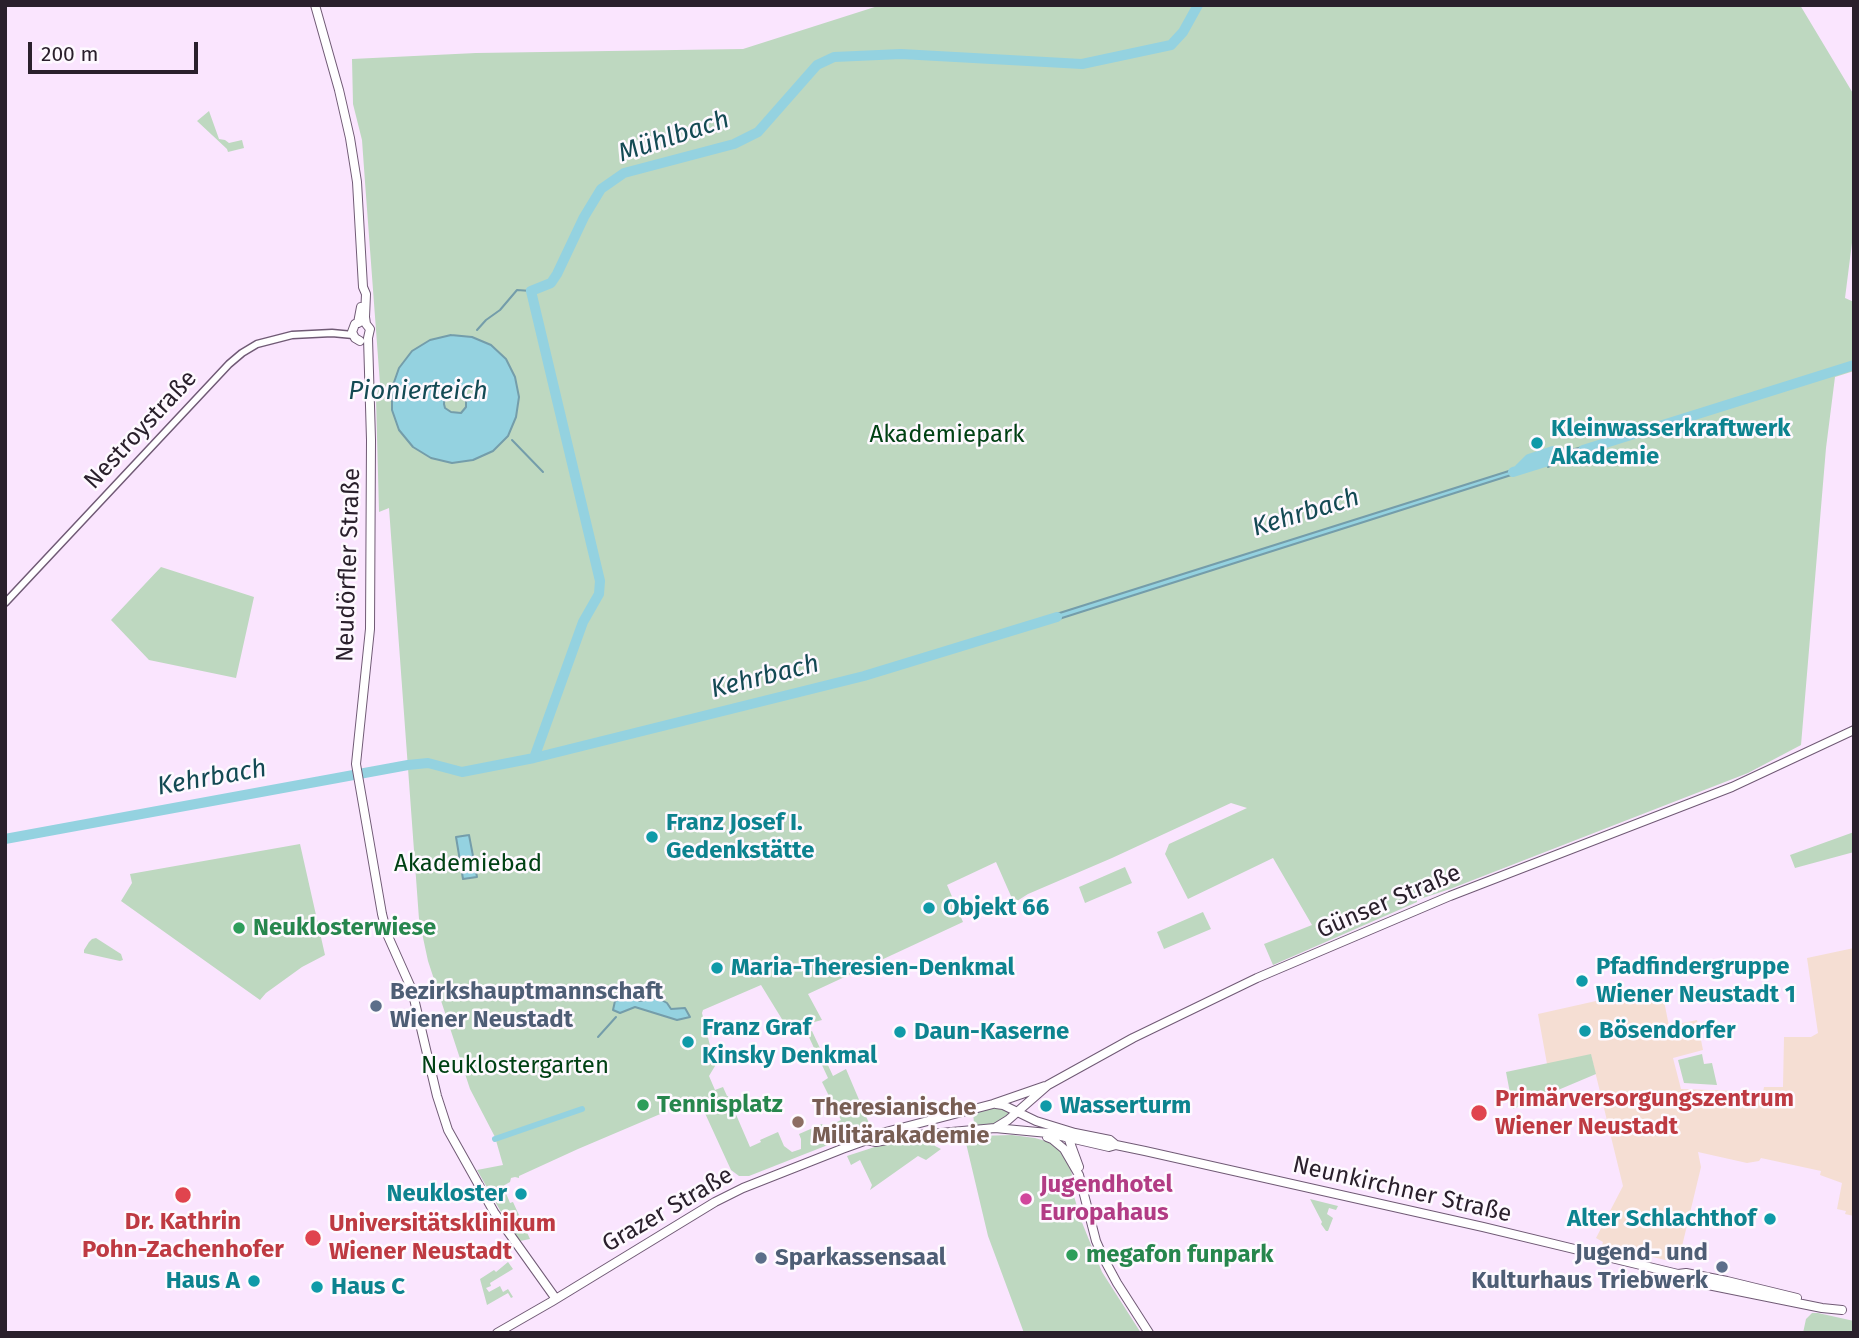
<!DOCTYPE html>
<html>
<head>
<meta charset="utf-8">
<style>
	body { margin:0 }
	#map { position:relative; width:1859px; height:1338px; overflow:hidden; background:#fae5fe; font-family:"Fira Sans",sans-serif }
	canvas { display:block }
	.frame { position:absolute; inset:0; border:7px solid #2a202c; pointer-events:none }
	.scale { position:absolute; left:28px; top:42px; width:170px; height:32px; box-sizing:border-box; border:4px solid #2a202c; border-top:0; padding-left:9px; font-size:21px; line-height:24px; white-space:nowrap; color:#2a202c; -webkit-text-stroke:5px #fef9ff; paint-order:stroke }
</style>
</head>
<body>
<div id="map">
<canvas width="1859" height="1338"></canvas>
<div class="frame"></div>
<div class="scale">200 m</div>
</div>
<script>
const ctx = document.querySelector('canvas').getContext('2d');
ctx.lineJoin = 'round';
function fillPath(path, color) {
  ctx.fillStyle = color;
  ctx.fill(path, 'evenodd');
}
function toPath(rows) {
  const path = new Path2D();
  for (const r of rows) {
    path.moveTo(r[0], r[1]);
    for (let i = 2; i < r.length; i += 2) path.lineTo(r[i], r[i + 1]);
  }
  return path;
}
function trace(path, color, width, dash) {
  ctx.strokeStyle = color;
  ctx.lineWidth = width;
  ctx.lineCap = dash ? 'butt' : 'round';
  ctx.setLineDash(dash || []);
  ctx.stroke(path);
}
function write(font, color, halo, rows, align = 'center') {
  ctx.font = font + ' "Fira Sans",sans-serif';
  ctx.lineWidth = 5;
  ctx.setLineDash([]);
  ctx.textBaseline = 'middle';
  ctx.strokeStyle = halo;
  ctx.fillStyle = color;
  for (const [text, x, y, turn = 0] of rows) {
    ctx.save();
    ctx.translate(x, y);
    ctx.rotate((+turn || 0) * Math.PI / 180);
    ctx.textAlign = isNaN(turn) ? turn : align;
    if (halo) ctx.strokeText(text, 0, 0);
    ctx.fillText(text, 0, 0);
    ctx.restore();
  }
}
fillPath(toPath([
	[1854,948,1854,1216,1845,1214,1846,1211,1837,1209,1842,1183,1820,1175,1821,1171,1761,1158,1759,1161,1747,1163,1698,1152,1701,1167,1678,1263,1602,1245,1603,1242,1596,1238,1623,1186,1591,1055,1547,1064,1538,1014,1596,1001,1597,1004,1662,991,1669,1026,1697,1020,1703,1050,1673,1058,1681,1089,1763,1092,1764,1087,1783,1087,1784,1037,1811,1037,1818,1033,1807,958]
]), '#f5ded3');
fillPath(toPath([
	[881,5,1800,5,1854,95,1854,227,1845,298,1854,302,1854,371,1835,377,1826,448,1801,745,1748,773,1450,889,1417,900,1417,902,1273,965,1264,944,1312,925,1273,858,1188,899,1165,854,1169,844,1247,808,1231,803,1112,858,1028,894,1014,903,996,862,947,885,963,922,808,994,822,1020,788,1029,761,985,703,1010,702,1013,715,1066,709,1076,715,1090,723,1087,727,1096,728,1096,750,1147,761,1142,760,1140,778,1132,784,1146,792,1152,801,1149,801,1139,799,1134,822,1124,825,1128,841,1120,822,1082,828,1078,808,1035,809,1032,812,1031,833,1076,846,1069,871,1128,749,1176,739,1176,731,1170,698,1098,578,1149,519,1176,519,1178,515,1177,511,1178,510,1182,503,1186,510,1203,513,1202,530,1239,520,1241,505,1219,477,1170,503,1165,495,1137,470,1089,428,961,419,919,389,508,379,512,376,398,380,384,365,182,362,140,353,104,352,59,476,53,743,49],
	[209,111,219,139,225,140,229,143,242,140,244,148,228,152,227,149,197,121],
	[161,567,254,597,236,678,149,660,111,620],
	[1854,832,1854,852,1795,868,1790,855],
	[300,844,325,955,302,967,266,993,260,1000,121,901,132,883,130,874],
	[1125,867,1132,883,1085,903,1079,887],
	[1203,912,1211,929,1164,949,1157,932],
	[96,938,121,954,123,960,120,961,84,953,84,950,89,942,92,939],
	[1591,1054,1596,1074,1513,1109,1506,1072],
	[1702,1054,1704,1064,1712,1063,1717,1085,1684,1083,1678,1060],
	[993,1104,1017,1111,1008,1120,980,1129,974,1123,973,1112],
	[1012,1135,1035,1138,1049,1142,1061,1150,1071,1170,1074,1184,1071,1186,1081,1220,1102,1272,1141,1333,1024,1333,988,1236,965,1139,978,1136],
	[931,1137,935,1146,941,1149,926,1160,918,1156,870,1190,872,1185,860,1160,851,1165,847,1156,884,1144],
	[1310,1199,1338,1206,1336,1210,1329,1208,1327,1214,1333,1218,1328,1231,1326,1231,1321,1224,1322,1222],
	[508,1262,513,1269,490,1283,491,1286,486,1288,489,1292,500,1286,503,1292,508,1289,513,1297,511,1298,508,1293,487,1305,480,1279,494,1270,496,1272],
	[1812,1313,1818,1313,1854,1321,1854,1333,1803,1333,1806,1319]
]), '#bed8c0');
const water = toPath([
	[451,335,472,337,491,345,506,359,515,377,519,397,516,417,508,436,493,451,473,460,452,463,431,458,413,447,399,430,392,410,392,388,399,368,412,351,430,340,451,335],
	[453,386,466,389,485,387,486,390,485,393,479,397,466,401,466,407,461,413,451,412,445,408,444,404,445,392,453,386],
	[1594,444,1595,449,1561,460,1548,467,1545,456,1553,454,1553,449,1571,450,1594,444],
	[1522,464,1527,470,1040,625,1050,616,1512,470,1522,464],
	[469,835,477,877,463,879,456,837,469,835],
	[640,989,639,1001,658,998,667,1003,671,1009,685,1008,690,1017,677,1020,635,1007,620,1013,613,1010,615,1001,640,989]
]);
fillPath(water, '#94d2e0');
trace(water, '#749daa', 2);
trace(toPath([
	[477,330,486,320,500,310,517,290,531,291],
	[512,440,543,472],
	[598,1037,616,1017]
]), '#749daa', 2);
trace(toPath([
	[495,1139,582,1109]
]), '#94d2e0', 6);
trace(toPath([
	[1583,450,1854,365],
	[1519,469,1529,459,1553,451,1564,453],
	[1513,472,1561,457],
	[534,758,583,622,599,594,600,581,531,291,551,283,557,274,584,217,601,189,624,173,734,144,758,132,817,65,834,57,901,54,1082,64,1171,45,1183,32,1198,5],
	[5,839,408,765,428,763,462,772,534,758,864,676,1057,617]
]), '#94d2e0', 10);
const minor = toPath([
	[5,603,229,364,242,353,257,344,292,335,332,333,353,335]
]);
const major = toPath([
	[315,5,339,90,350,138,357,182,363,287,366,294,365,317,366,324,370,329,368,338,371,440,370,629,356,764,382,914,387,934,412,990,437,1096,448,1130,494,1212,556,1299],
	[360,322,355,324,352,332,355,338,360,341],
	[358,323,361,307],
	[996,1104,1003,1105,1036,1121,1075,1133,1110,1140,1116,1145],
	[995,1128,1008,1120,1048,1085,1133,1038,1257,978,1450,896,1732,787,1854,730],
	[1047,1137,1052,1139,1064,1149,1079,1175,1096,1241,1104,1259,1117,1283,1149,1333],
	[1068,1137,1079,1167],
	[867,1140,876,1142,908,1136,995,1128,1048,1133,1109,1147,1116,1145,1145,1151,1483,1227,1678,1274,1685,1279,1708,1285,1822,1308,1842,1310],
	[1678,1274,1686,1273,1727,1281,1797,1298],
	[497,1333,551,1302,715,1202,743,1188,842,1149,867,1140,874,1135,993,1104,1045,1086]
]);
trace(minor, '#705a75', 9);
trace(major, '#705a75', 10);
trace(minor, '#fff', 6);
trace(major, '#fff', 8);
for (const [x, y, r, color] of [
	[1537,443,7,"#0f9aa8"],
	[652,837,7,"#0f9aa8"],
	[929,908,7,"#0f9aa8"],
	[239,928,7,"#2e9e5b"],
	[717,968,7,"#0f9aa8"],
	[1582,981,7,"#0f9aa8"],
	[376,1006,7,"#5c6f8a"],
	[1585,1031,7,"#0f9aa8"],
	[900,1032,7,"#0f9aa8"],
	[688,1042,7,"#0f9aa8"],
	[643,1105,7,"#2e9e5b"],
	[1046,1106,7,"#0f9aa8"],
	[1479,1113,9,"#e0444e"],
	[798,1122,7,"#8d6e63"],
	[521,1194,7,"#0f9aa8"],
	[183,1195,9,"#e0444e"],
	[1026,1199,7,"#d1479c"],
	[1770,1219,7,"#0f9aa8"],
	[313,1238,9,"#e0444e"],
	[1072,1255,7,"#2e9e5b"],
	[761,1258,7,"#5c6f8a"],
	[1722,1267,7,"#5c6f8a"],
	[254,1281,7,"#0f9aa8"],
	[317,1287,7,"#0f9aa8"]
]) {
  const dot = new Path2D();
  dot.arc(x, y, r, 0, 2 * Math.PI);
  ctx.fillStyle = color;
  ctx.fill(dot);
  trace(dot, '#fef9ff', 2.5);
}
write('bold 24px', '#0d838f', '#fef9ff', [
	["Kleinwasserkraftwerk",1551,429],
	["Akademie",1551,457],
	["Franz Josef I.",666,823],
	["Gedenkstätte",666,851],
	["Objekt 66",943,908],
	["Pfadfindergruppe",1596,967],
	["Wiener Neustadt 1",1596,995],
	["Maria-Theresien-Denkmal",731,968],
	["Franz Graf",702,1028],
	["Kinsky Denkmal",702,1056],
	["Bösendorfer",1599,1031],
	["Daun-Kaserne",914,1032],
	["Wasserturm",1060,1106],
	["Neukloster",507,1194,"right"],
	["Alter Schlachthof",1756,1219,"right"],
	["Haus A",240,1281,"right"],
	["Haus C",331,1287]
], 'left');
write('24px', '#2a202c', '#fef9ff', [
	["Nestroystraße",141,430,-47],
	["Neudörfler Straße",349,565,-88],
	["Günser Straße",1389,902,-23],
	["Neunkirchner Straße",1402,1190,13],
	["Grazer Straße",668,1210,-30]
]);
write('24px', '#004114', '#fef9ff', [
	["Akademiepark",947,435],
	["Akademiebad",468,864],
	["Neuklostergarten",515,1066]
]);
write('bold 24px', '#27864d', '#fef9ff', [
	["Neuklosterwiese",253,928],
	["Tennisplatz",657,1105],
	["megafon funpark",1086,1255]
], 'left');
write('bold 24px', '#4e5e75', '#fef9ff', [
	["Bezirkshauptmannschaft",390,992],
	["Wiener Neustadt",390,1020],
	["Jugend- und",1708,1253,"right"],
	["Kulturhaus Triebwerk",1708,1281,"right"],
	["Sparkassensaal",775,1258]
], 'left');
write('bold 24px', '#be3a42', '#fef9ff', [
	["Primärversorgungszentrum",1495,1099],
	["Wiener Neustadt",1495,1127],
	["Dr. Kathrin",183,1222,"center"],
	["Pohn-Zachenhofer",183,1250,"center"],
	["Universitätsklinikum",329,1224],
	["Wiener Neustadt",329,1252]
], 'left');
write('bold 24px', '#785e54', '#fef9ff', [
	["Theresianische",812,1108],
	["Militärakademie",812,1136]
], 'left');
write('bold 24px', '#b23c85', '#fef9ff', [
	["Jugendhotel",1040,1185],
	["Europahaus",1040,1213]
], 'left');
write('italic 26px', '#144a54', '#fef9ff', [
	["Mühlbach",674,137,-18],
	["Pionierteich",418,392],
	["Kehrbach",1306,513,-17],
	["Kehrbach",765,677,-14],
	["Kehrbach",212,778,-10]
]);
</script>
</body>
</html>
